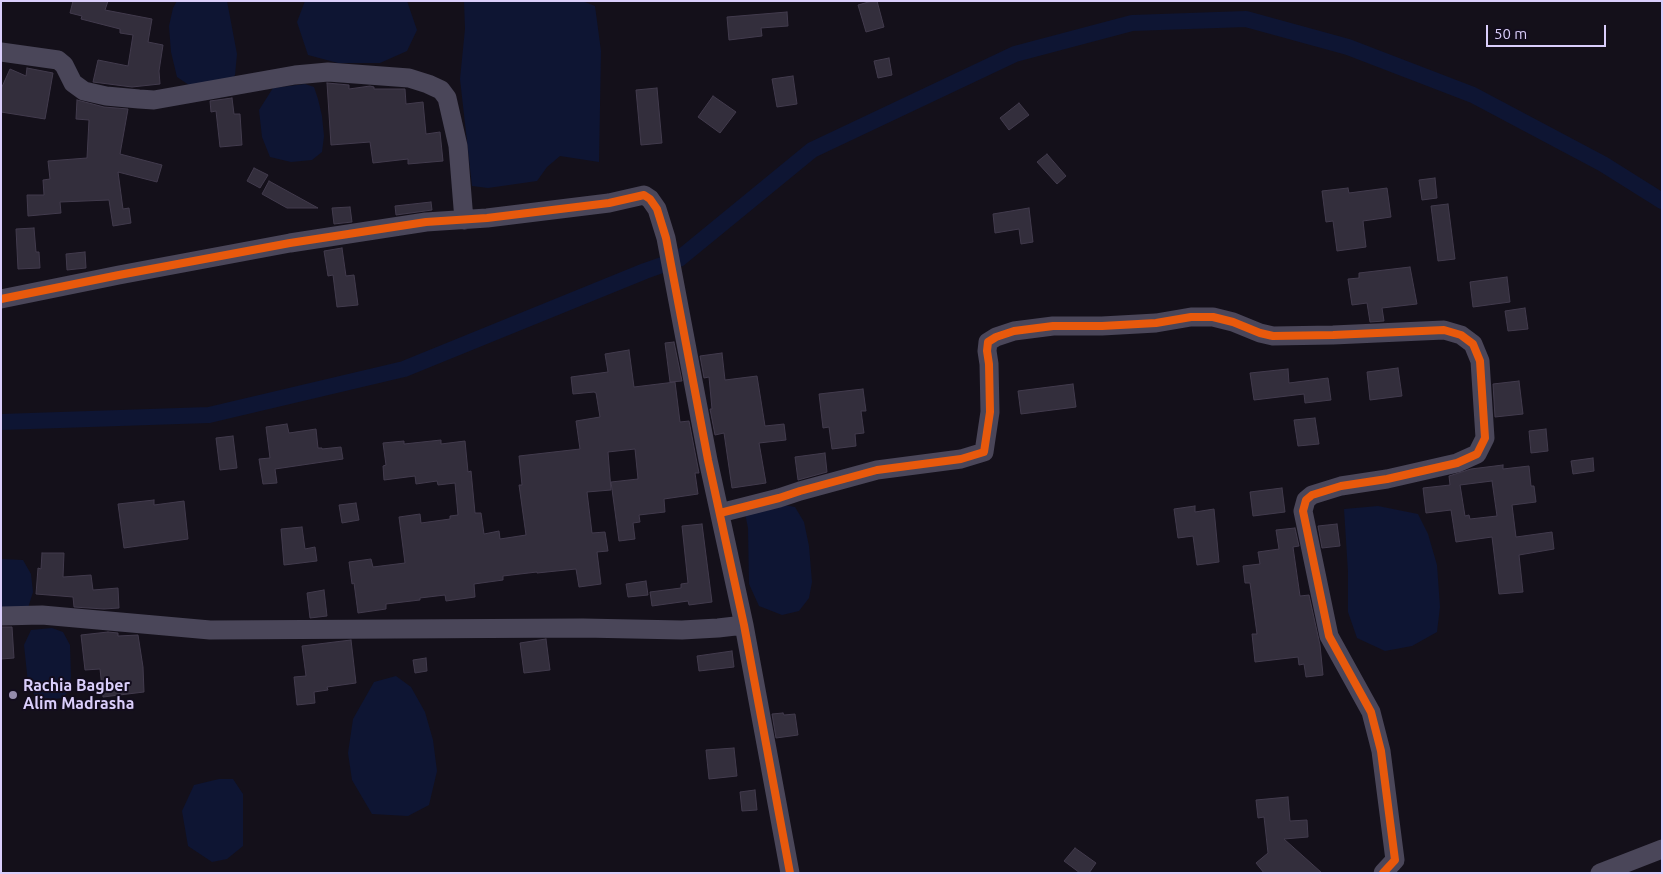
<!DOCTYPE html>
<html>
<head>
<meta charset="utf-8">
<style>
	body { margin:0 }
	#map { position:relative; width:1663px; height:874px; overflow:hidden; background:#14101a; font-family:Ubuntu,sans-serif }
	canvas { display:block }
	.frame { position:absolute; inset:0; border:2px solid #dacefb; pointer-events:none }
	.scale { position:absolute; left:1486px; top:25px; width:120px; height:22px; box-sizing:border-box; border:2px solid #dacefb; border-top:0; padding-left:6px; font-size:15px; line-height:18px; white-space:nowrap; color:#dacefb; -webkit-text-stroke:4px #130d1d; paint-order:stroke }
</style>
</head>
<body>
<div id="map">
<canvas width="1663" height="874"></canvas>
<div class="frame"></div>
<div class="scale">50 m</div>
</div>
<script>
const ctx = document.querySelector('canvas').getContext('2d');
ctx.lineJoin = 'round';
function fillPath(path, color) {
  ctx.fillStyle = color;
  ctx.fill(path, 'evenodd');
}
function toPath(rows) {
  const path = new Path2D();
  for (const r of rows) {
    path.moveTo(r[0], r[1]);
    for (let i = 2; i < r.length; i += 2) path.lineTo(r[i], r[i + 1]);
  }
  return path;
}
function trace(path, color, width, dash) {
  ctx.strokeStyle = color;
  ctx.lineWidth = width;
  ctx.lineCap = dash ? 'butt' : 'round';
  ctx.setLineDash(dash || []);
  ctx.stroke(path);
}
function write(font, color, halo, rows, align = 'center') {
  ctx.font = font + ' Ubuntu,sans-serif';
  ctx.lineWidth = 4;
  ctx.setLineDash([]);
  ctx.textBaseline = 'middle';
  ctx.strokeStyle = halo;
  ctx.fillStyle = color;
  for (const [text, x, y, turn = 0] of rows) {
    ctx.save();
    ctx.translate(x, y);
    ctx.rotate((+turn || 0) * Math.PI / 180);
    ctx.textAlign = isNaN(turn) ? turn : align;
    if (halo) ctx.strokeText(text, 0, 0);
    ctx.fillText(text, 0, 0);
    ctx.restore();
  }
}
fillPath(toPath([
	[177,1,227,1,237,54,235,75,229,82,189,85,177,77,171,52,169,26,173,8],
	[305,1,407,1,417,30,407,51,380,63,338,63,308,55,297,22],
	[464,1,582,1,595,6,601,51,599,162,560,156,547,167,537,181,488,188,472,186,460,79,465,29],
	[305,84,314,87,318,99,322,116,324,136,322,152,312,160,291,162,270,157,262,137,259,110,273,88],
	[779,504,795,507,804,522,809,546,812,582,809,598,799,611,782,615,759,606,749,584,748,528,745,513],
	[1378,506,1418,514,1428,534,1437,565,1440,607,1437,632,1412,646,1385,651,1357,638,1348,612,1348,572,1344,509],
	[1,559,23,560,31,574,33,592,28,608,1,611],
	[52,628,63,632,70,645,71,676,69,691,62,698,48,700,35,696,28,683,24,645,31,630],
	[396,676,411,687,425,712,433,740,437,771,429,805,408,816,372,814,352,780,348,753,353,719,374,682],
	[219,779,233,779,243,794,243,846,227,859,212,862,188,846,182,811,194,785]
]), '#0e1533');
trace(toPath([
	[1,422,209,415,404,369,645,271,679,259,812,150,1015,54,1132,23,1246,19,1348,47,1473,95,1603,164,1662,201]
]), '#0e1533', 16);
const building = toPath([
	[73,1,108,1,105,10,152,19,148,42,163,45,159,71,160,84,132,87,93,82,98,60,128,66,133,35,120,33,120,29,81,19,82,16,70,13,73,1],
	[872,1,877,1,884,27,866,32,858,5,872,1],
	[787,12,788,26,761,28,762,36,729,40,727,17,787,12],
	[889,58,892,75,878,78,874,61,889,58],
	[27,68,53,73,45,119,1,112,1,89,10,69,26,76,27,68],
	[793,76,797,104,777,107,772,79,793,76],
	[327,83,349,85,349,89,370,86,374,87,374,89,405,89,406,104,423,102,426,134,440,132,443,161,408,164,408,159,373,163,370,142,331,145,327,83],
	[657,88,662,143,641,145,636,90,657,88],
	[713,96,736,112,720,133,698,117,713,96],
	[232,98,234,114,240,114,242,145,220,147,216,111,211,112,210,101,232,98],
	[77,100,104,107,128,109,120,154,162,165,157,182,118,172,123,209,129,208,131,223,113,226,109,200,60,202,61,213,28,216,27,195,44,195,43,180,50,179,48,161,87,158,89,120,76,119,77,100],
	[1019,103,1029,115,1009,130,1000,118,1019,103],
	[1047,154,1066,176,1057,184,1037,162,1047,154],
	[254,168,268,175,260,188,247,181,254,168],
	[1435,178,1437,198,1422,200,1419,180,1435,178],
	[269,181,318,208,287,208,262,194,269,181],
	[1348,188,1349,193,1387,188,1391,217,1363,221,1366,247,1337,251,1333,221,1326,222,1322,191,1348,188],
	[431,202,432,210,396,215,395,206,431,202],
	[1448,204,1455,259,1438,261,1431,206,1448,204],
	[350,207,352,222,334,224,332,208,350,207],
	[1029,208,1033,242,1021,244,1019,229,995,233,993,214,1029,208],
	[34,228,36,252,39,252,40,268,18,269,16,229,34,228],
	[342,248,346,276,354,275,358,305,337,307,333,275,328,276,324,251,342,248],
	[85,252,86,268,67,270,66,254,85,252],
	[1410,267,1417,304,1382,308,1384,321,1370,322,1367,303,1352,305,1348,279,1359,278,1359,273,1410,267],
	[1507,277,1510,302,1473,307,1470,282,1507,277],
	[1525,308,1528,329,1508,331,1505,311,1525,308],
	[674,342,682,381,670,382,665,343,674,342],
	[629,350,634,387,675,382,680,422,689,421,699,473,695,473,698,494,664,499,665,512,639,515,640,522,633,523,635,539,619,541,611,482,638,479,635,449,608,452,611,490,587,492,592,533,605,532,608,551,597,552,601,584,579,587,576,569,537,573,537,572,503,576,503,580,474,584,475,597,446,601,445,595,420,598,420,600,386,604,386,609,358,613,354,583,352,584,349,562,371,559,373,567,405,563,399,517,420,514,421,523,450,519,450,516,458,515,455,483,438,485,437,481,416,484,415,476,384,480,383,466,386,465,383,443,404,441,404,444,441,440,441,444,465,441,468,472,471,471,475,513,481,513,484,534,499,531,500,539,526,535,519,485,522,485,519,456,580,449,576,421,600,417,596,393,594,392,573,394,571,377,608,372,605,354,629,350],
	[722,353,725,380,757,376,765,426,784,424,786,440,759,443,766,483,732,488,724,433,715,435,710,409,712,409,709,377,704,378,700,356,722,353],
	[1398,368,1402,396,1370,400,1367,372,1398,368],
	[1288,369,1289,383,1328,378,1331,400,1305,403,1304,394,1254,400,1250,373,1288,369],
	[1519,381,1523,414,1495,417,1493,384,1519,381],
	[1073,384,1076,407,1021,414,1018,391,1073,384],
	[863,389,866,411,861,411,864,433,855,434,856,446,832,449,829,427,823,428,819,394,863,389],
	[1315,418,1319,444,1298,446,1294,420,1315,418],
	[287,424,289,433,316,429,318,448,322,448,322,449,341,447,343,459,275,469,277,483,263,484,259,459,270,458,266,427,287,424],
	[1546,429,1548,451,1531,453,1529,431,1546,429],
	[233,436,237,468,220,470,216,438,233,436],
	[825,453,827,472,798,480,795,457,825,453],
	[1593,458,1594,471,1573,474,1571,461,1593,458],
	[1503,465,1503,469,1529,466,1531,486,1534,486,1536,502,1512,505,1516,537,1552,532,1554,549,1519,555,1523,592,1499,594,1492,537,1456,542,1451,510,1426,513,1423,488,1450,485,1449,476,1471,469,1503,465],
	[1492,481,1497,516,1470,519,1469,515,1465,516,1460,485,1492,481],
	[1282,488,1285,512,1253,516,1250,492,1282,488],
	[154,500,154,505,184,501,188,539,124,548,118,504,154,500],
	[356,503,359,520,342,523,339,505,356,503],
	[1195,506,1195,512,1214,509,1219,562,1197,565,1193,536,1178,538,1174,509,1195,506],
	[702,524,712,602,689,605,688,601,652,606,650,592,681,588,681,584,688,583,682,526,702,524],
	[1337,524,1340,546,1322,548,1318,526,1337,524],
	[302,527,305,549,315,547,317,561,284,565,281,529,302,527],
	[1295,528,1299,546,1293,547,1300,596,1309,595,1320,645,1323,675,1306,677,1304,664,1299,665,1298,657,1255,662,1252,634,1257,634,1250,583,1245,583,1243,566,1260,564,1258,552,1279,549,1276,530,1295,528],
	[42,553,64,553,63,577,91,575,93,590,118,588,119,608,104,609,74,607,73,597,36,594,38,568,41,569,42,553],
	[646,581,648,595,628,597,626,584,646,581],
	[324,590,327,616,310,618,307,593,324,590],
	[1,627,12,627,14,658,1,659,1,627],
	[108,632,118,633,118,636,138,635,143,667,144,692,103,697,100,669,85,670,81,635,108,632],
	[546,639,550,670,524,673,520,643,546,639],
	[351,640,356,683,327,687,328,690,314,692,315,703,297,705,294,677,306,676,302,646,351,640],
	[732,651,734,667,699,671,697,656,732,651],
	[426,658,427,671,415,673,413,660,426,658],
	[783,713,784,715,795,714,798,735,776,738,772,714,783,713],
	[734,748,737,776,709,779,706,750,734,748],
	[755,790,757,810,742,811,740,792,755,790],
	[1288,797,1290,821,1307,820,1308,837,1284,839,1322,873,1264,873,1256,863,1268,853,1264,817,1258,818,1256,800,1288,797],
	[1075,848,1096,863,1089,873,1080,873,1064,861,1075,848]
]);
fillPath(building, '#332e3c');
trace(building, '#423b4d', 1);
trace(toPath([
	[1,52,58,60,64,65,73,83,84,91,106,96,139,99,154,100,295,75,328,72,409,78,428,84,441,90,447,98,458,146,464,220],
	[1,299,119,275,290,243,426,222,487,218,609,203,644,195,650,199,657,209,666,238,708,460,744,625,790,873],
	[720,513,779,498,800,491,877,470,961,459,984,452,990,412,989,364,987,351,988,342,996,337,1014,331,1053,326,1102,326,1156,323,1191,317,1213,317,1233,322,1260,333,1273,336,1333,335,1444,330,1461,335,1473,344,1480,361,1485,438,1477,454,1457,463,1387,479,1341,486,1312,495,1306,500,1303,511,1329,636,1371,712,1381,751,1395,860,1383,873],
	[1,616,42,615,210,630,583,628,682,630,718,628,744,625],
	[1600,873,1662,849]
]), '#4a4659', 19);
trace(toPath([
	[1,299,119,275,290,243,426,222,487,218,609,203,644,195,650,199,657,209,666,238,708,460,744,625,790,873],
	[720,513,779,498,800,491,877,470,961,459,984,452,990,412,989,364,987,351,988,342,996,337,1014,331,1053,326,1102,326,1156,323,1191,317,1213,317,1233,322,1260,333,1273,336,1333,335,1444,330,1461,335,1473,344,1480,361,1485,438,1477,454,1457,463,1387,479,1341,486,1312,495,1306,500,1303,511,1329,636,1371,712,1381,751,1395,860,1383,873]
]), '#e8590c', 8);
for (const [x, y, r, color] of [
	[13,695,5,"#958cac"]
]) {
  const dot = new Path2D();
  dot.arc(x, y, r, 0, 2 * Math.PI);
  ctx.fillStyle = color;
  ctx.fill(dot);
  trace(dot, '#130d1d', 2);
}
write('bold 16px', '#dacefb', '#130d1d', [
	["Rachia Bagber",23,686],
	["Alim Madrasha",23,704]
], 'left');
</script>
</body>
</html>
